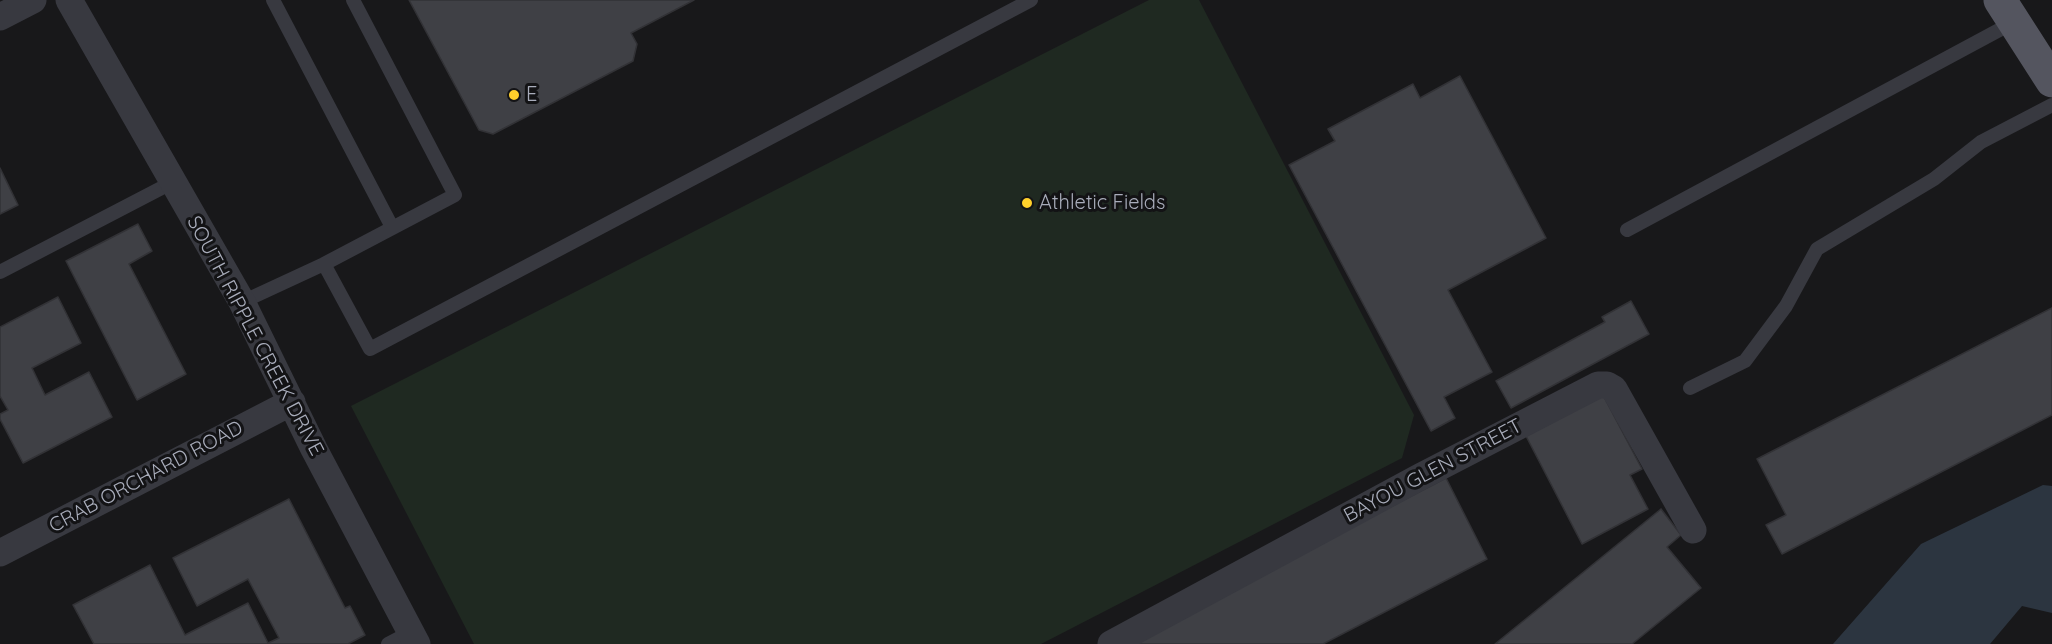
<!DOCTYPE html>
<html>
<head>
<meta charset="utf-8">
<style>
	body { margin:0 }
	canvas { display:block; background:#18181a }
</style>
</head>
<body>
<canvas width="2052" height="644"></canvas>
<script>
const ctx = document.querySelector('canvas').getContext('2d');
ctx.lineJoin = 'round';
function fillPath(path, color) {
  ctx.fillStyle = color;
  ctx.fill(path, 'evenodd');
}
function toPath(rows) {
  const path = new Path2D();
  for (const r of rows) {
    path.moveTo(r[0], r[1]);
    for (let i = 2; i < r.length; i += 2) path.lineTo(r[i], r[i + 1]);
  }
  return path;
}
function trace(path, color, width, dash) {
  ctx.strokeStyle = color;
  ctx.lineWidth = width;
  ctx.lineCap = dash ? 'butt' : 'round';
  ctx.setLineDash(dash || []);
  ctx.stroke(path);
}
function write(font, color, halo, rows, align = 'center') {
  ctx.font = font + ' Quicksand,sans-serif';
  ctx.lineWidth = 6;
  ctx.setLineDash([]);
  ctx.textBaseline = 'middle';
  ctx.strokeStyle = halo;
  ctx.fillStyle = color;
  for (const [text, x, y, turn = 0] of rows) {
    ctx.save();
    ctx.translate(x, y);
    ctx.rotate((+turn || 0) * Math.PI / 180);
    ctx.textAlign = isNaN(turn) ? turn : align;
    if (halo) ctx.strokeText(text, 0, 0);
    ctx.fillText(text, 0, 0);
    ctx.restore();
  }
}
fillPath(toPath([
	[1149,0,1199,0,1414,415,1402,458,1041,644,474,644,351,406]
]), '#1f2921');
fillPath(toPath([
	[2043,485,2052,486,2052,613,2022,606,1990,644,1833,644,1921,544]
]), '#2c3540');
const building = toPath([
	[409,0,694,0,631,33,637,44,633,61,493,134,479,130,409,0],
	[1460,76,1546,238,1448,290,1492,372,1444,397,1455,418,1431,431,1289,165,1335,141,1328,129,1413,84,1420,98,1460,76],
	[0,168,18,205,0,214,0,168],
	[138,224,152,251,129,264,186,374,137,400,66,261,138,224],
	[58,297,81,343,32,368,45,395,89,372,112,417,23,463,0,419,0,414,8,410,0,396,0,327,58,297],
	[1631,301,1649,334,1511,408,1496,381,1605,322,1602,317,1631,301],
	[2052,308,2052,415,1782,554,1766,525,1786,515,1757,459,2052,308],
	[1603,395,1642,469,1630,475,1648,509,1582,544,1526,436,1603,395],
	[1446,478,1487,559,1323,644,1125,644,1446,478],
	[289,499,345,608,350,606,365,635,348,644,94,644,73,605,150,565,185,635,248,603,268,643,279,638,248,579,197,606,173,558,289,499],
	[1661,509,1681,535,1667,547,1701,588,1632,644,1495,644,1661,509]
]);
fillPath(building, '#3f4045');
trace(building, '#323236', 1.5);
trace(toPath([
	[273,0,392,227],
	[1627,230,2014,22],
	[324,264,370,349,1031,0],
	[0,272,173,182],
	[242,302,324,264,455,195,353,0],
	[1690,388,1745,361,1786,306,1817,249,1934,179,1981,142,2052,105],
	[388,644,411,632]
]), '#383940', 14);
trace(toPath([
	[69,0,242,302,314,449,417,644],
	[0,17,33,0],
	[0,553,292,402],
	[1111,644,1420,477,1598,385,1607,385,1614,389,1693,530]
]), '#383940', 27);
trace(toPath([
	[2000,0,2052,81]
]), '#54555f', 33);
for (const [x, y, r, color] of [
	[514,95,6,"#ffcf2b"],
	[1027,203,6,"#ffcf2b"]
]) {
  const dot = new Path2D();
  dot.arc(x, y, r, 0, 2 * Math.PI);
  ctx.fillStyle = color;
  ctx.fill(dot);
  trace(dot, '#131315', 2);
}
write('20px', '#a9adbb', '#131315', [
	["E",526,95],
	["Athletic Fields",1039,203]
], 'left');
write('20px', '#a9adbb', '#131315', [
	["SOUTH RIPPLE CREEK DRIVE",255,336,62],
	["BAYOU GLEN STREET",1433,471,-28],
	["CRAB ORCHARD ROAD",146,477,-28]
]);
</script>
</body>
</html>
